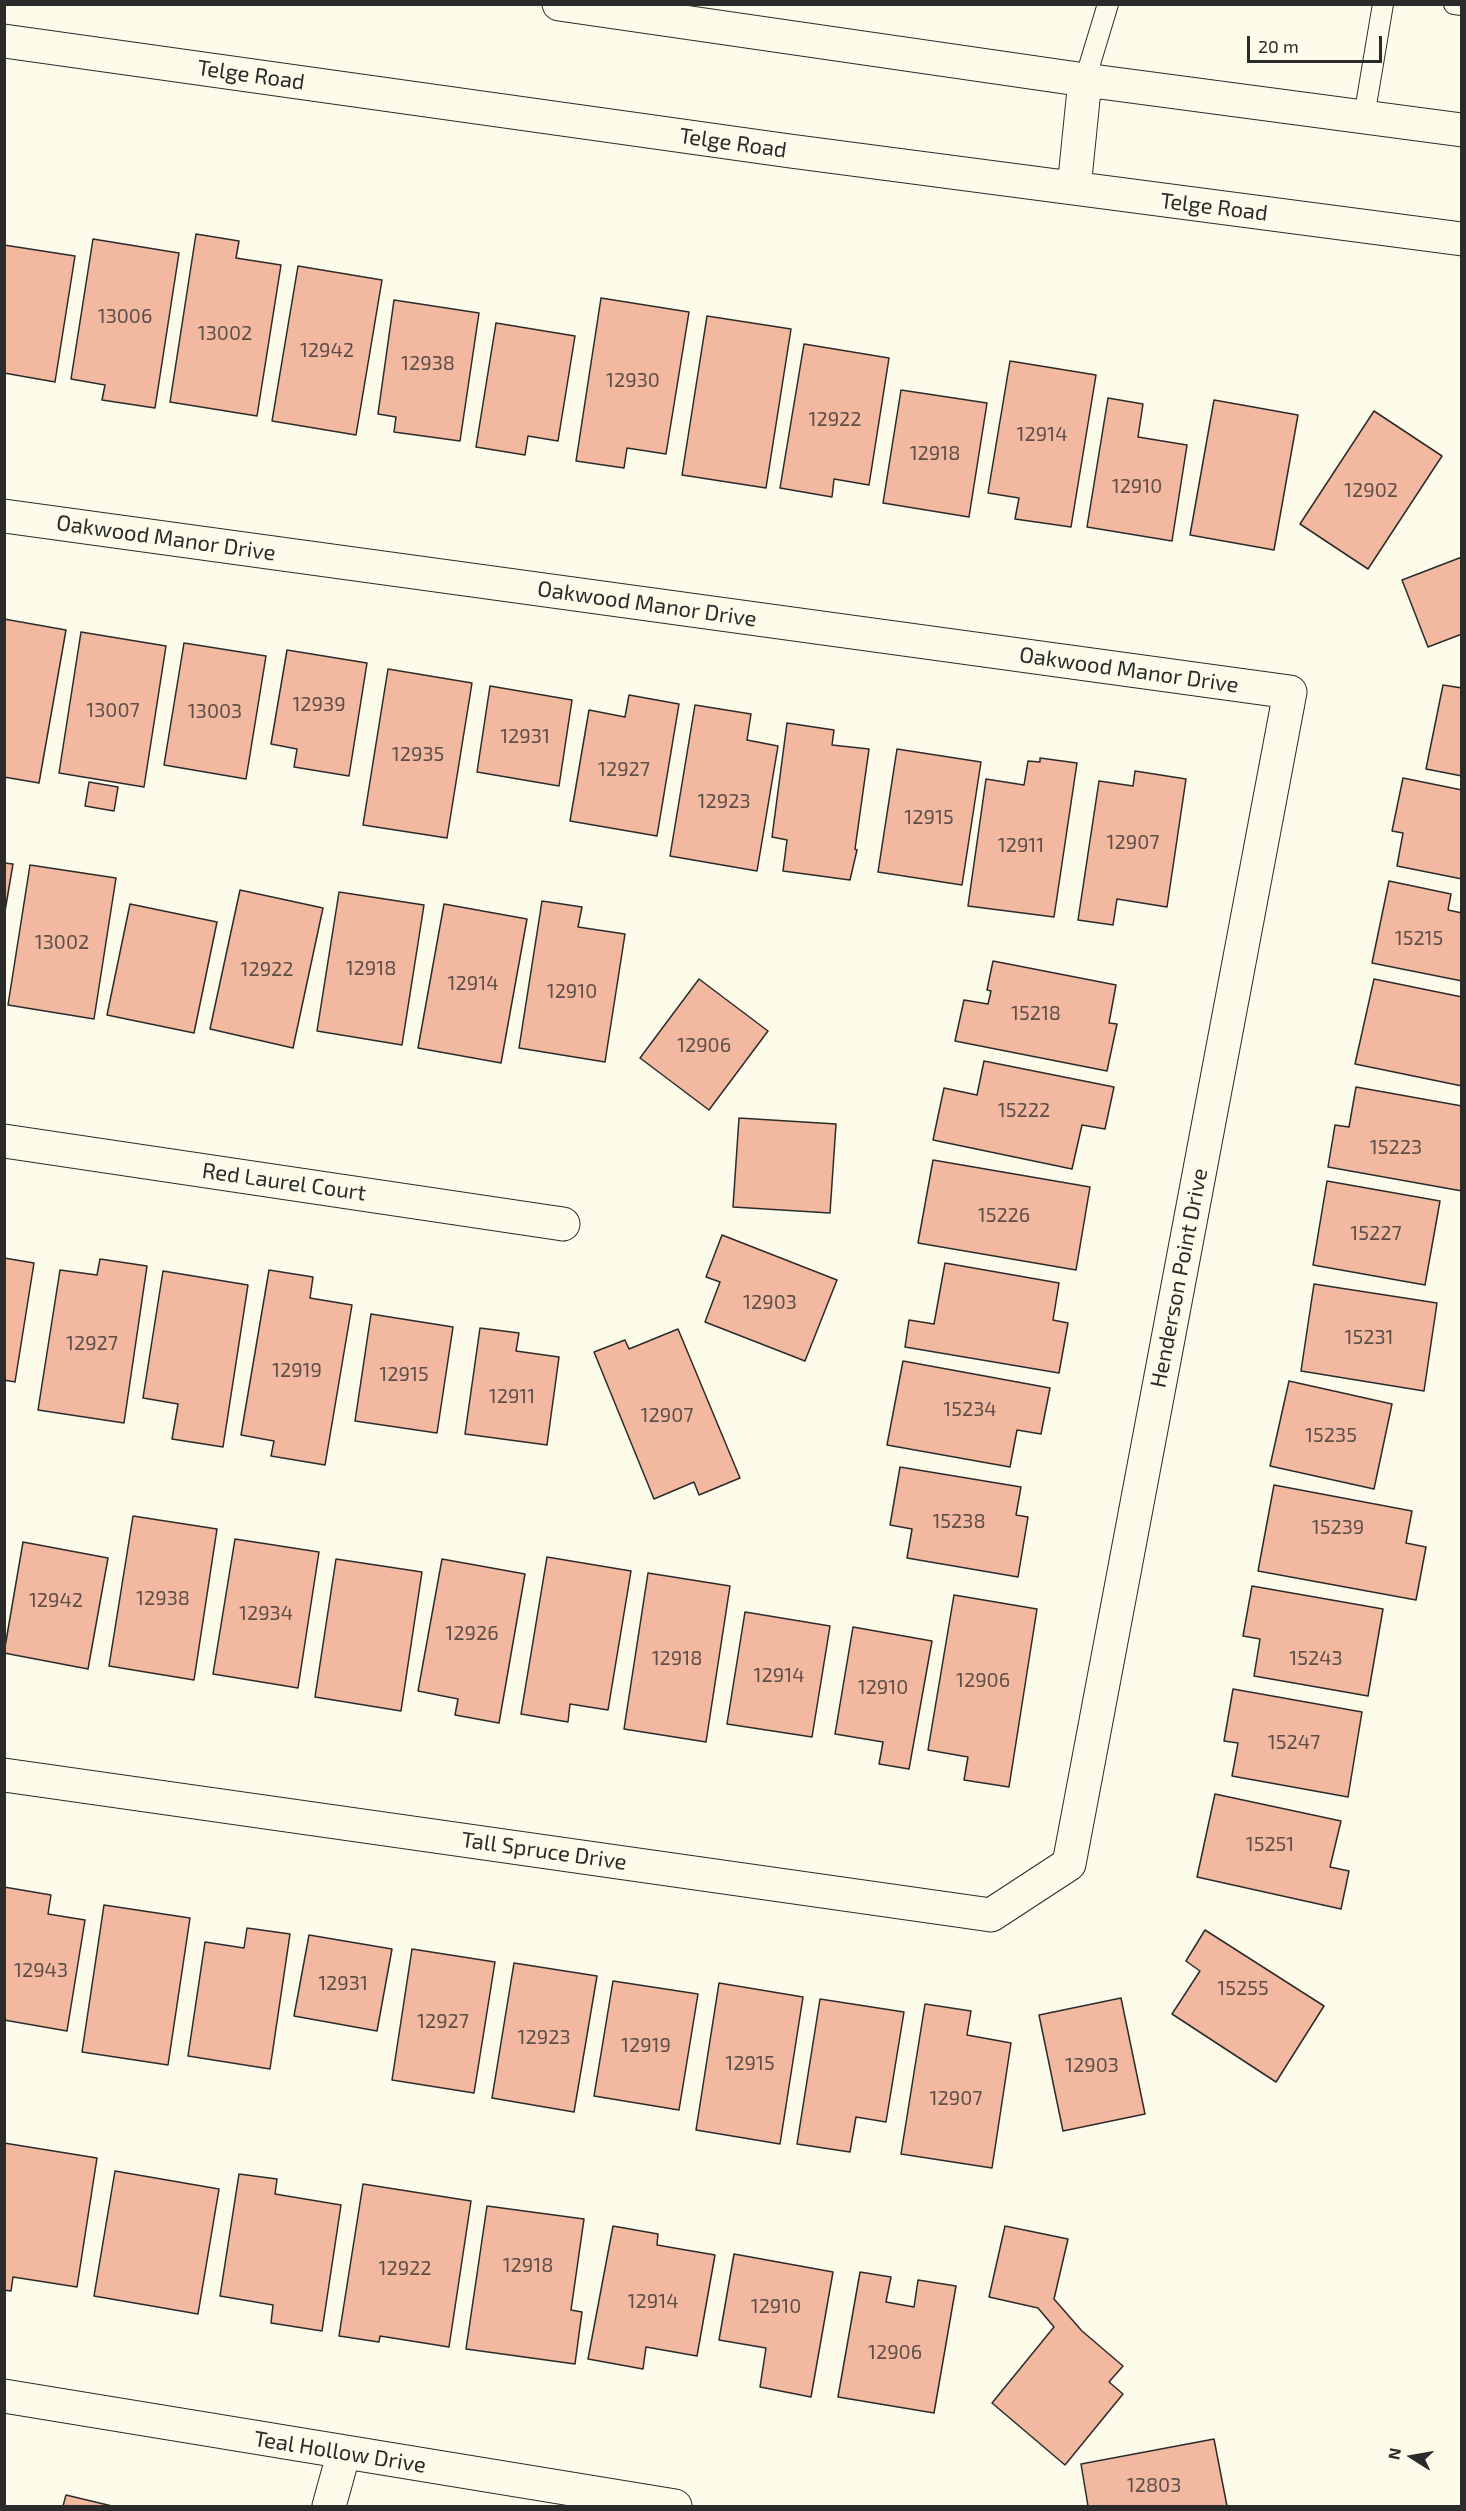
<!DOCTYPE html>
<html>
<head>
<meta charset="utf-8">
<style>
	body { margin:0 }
	#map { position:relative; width:1466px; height:2511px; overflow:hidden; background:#fdfbea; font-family:"Exo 2",sans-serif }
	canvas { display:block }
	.frame { position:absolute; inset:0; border:6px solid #2b2b2b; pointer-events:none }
	.north { position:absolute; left:1382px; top:2427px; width:60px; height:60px; -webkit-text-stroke:4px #fdfbea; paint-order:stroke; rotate:281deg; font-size:16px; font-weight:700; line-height:24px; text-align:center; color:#2b2b2b }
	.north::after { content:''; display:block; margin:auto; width:21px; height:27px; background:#2b2b2b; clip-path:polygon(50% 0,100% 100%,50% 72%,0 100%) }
	.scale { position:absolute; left:1247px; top:36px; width:135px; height:27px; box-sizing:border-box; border:3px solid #2b2b2b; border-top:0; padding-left:8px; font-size:18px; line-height:21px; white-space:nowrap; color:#2b2b2b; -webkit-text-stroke:4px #fdfbea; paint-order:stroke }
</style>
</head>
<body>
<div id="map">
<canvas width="1466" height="2511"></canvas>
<div class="frame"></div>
<div class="north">N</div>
<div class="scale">20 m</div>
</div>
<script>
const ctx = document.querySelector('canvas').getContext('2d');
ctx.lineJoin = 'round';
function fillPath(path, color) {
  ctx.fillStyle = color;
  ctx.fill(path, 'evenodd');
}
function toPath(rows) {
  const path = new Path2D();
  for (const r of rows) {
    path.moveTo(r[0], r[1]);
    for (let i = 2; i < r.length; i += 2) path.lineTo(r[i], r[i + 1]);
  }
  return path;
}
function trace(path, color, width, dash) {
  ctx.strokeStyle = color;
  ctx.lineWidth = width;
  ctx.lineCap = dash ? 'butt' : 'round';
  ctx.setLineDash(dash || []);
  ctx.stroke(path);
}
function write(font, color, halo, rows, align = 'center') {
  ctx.font = font + ' "Exo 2",sans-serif';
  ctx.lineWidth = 4.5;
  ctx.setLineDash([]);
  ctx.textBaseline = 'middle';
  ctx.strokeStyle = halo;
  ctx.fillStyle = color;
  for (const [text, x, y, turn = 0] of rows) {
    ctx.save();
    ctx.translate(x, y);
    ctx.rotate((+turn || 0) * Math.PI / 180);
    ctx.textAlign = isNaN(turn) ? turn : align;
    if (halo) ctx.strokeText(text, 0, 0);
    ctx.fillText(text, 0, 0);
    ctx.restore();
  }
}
const building = toPath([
	[196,234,239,241,236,258,281,265,257,416,170,402,196,234],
	[93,239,179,253,155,408,102,400,105,385,71,379,93,239],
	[4,245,75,256,55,382,4,373,4,245],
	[298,266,382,280,356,435,272,421,298,266],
	[601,298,689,312,666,454,627,448,624,468,576,461,601,298],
	[394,300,479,313,460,441,394,432,396,417,378,414,394,300],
	[707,316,791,329,766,488,682,475,707,316],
	[496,323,575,336,558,441,528,436,525,455,476,447,496,323],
	[804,344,889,358,869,485,834,479,832,497,780,488,804,344],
	[1010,361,1096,375,1071,527,1015,519,1019,498,988,493,1010,361],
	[901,390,987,403,969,517,883,503,901,390],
	[1108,398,1143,404,1138,437,1187,445,1172,541,1087,527,1108,398],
	[1214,400,1298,415,1274,550,1190,535,1214,400],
	[1374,411,1442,456,1368,569,1300,524,1374,411],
	[1462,557,1462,634,1428,647,1402,580,1462,557],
	[4,619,66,630,39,783,4,777,4,619],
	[81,632,166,646,144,787,59,773,81,632],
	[184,643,266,656,246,779,164,765,184,643],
	[287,650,367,663,349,776,294,767,297,749,271,744,287,650],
	[388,669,472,683,447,838,363,825,388,669],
	[1443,685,1462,688,1462,776,1426,769,1443,685],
	[490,686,572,700,559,786,477,772,490,686],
	[629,695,679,704,657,836,570,821,589,710,625,717,629,695],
	[695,705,751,714,747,740,778,746,757,871,670,856,695,705],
	[787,723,834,730,832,745,869,749,855,849,857,850,850,880,783,871,787,840,772,837,787,723],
	[897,749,981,762,962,885,878,872,897,749],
	[1040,758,1077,763,1054,917,968,906,986,779,1024,785,1028,761,1040,762,1040,758],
	[1135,771,1186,779,1167,907,1117,899,1113,925,1078,920,1099,781,1133,786,1135,771],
	[1403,778,1462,790,1462,879,1397,866,1403,833,1392,831,1403,778],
	[89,782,118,787,114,811,85,806,89,782],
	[4,863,13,864,4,917,4,863],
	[30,865,116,878,94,1019,8,1005,30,865],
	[1389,881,1451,894,1448,910,1462,913,1462,981,1372,963,1389,881],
	[240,890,323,908,293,1048,210,1029,240,890],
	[339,892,424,905,402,1045,317,1031,339,892],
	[542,901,582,907,578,927,625,934,605,1062,519,1048,542,901],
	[130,904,217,922,194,1033,107,1015,130,904],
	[444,904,527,919,501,1063,418,1048,444,904],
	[993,961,1116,985,1109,1023,1117,1024,1107,1071,955,1041,964,1000,988,1004,991,991,987,990,993,961],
	[699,979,768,1031,709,1110,640,1058,699,979],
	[1374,979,1462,997,1462,1086,1355,1064,1374,979],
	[984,1061,1114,1087,1105,1129,1082,1125,1072,1169,933,1140,944,1088,977,1095,984,1061],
	[1356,1087,1462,1106,1462,1191,1328,1167,1335,1125,1349,1127,1356,1087],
	[739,1118,836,1124,830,1213,733,1207,739,1118],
	[933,1160,1090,1187,1076,1270,918,1243,933,1160],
	[1327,1181,1440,1201,1425,1285,1313,1265,1327,1181],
	[722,1235,837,1280,805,1361,705,1322,720,1282,706,1277,722,1235],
	[4,1258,34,1263,15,1382,4,1380,4,1258],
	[100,1259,147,1266,124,1423,38,1410,60,1270,97,1275,100,1259],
	[945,1263,1059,1283,1053,1320,1068,1323,1059,1373,905,1347,909,1320,934,1324,945,1263],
	[269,1270,313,1277,310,1298,352,1305,325,1465,271,1456,274,1441,241,1435,269,1270],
	[163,1271,248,1285,223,1447,172,1439,178,1404,143,1398,163,1271],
	[1314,1284,1437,1303,1424,1391,1301,1371,1314,1284],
	[371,1314,453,1327,437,1433,355,1421,371,1314],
	[480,1328,519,1333,516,1351,559,1357,547,1445,465,1434,480,1328],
	[678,1329,740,1478,699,1495,694,1482,654,1499,594,1352,625,1340,629,1349,678,1329],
	[903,1361,1050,1388,1041,1434,1017,1430,1010,1467,887,1445,903,1361],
	[1289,1381,1392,1404,1374,1489,1270,1466,1289,1381],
	[900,1467,1021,1487,1016,1515,1028,1517,1018,1577,907,1558,912,1529,890,1525,900,1467],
	[1274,1485,1412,1511,1406,1543,1426,1547,1416,1600,1258,1571,1274,1485],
	[133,1516,217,1529,194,1680,109,1666,133,1516],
	[235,1539,319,1552,298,1688,213,1674,235,1539],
	[23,1542,108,1558,88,1669,4,1653,23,1542],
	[547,1557,631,1571,608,1710,570,1704,568,1722,521,1714,547,1557],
	[336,1559,422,1572,401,1711,315,1697,336,1559],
	[442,1559,525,1574,499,1723,455,1715,458,1699,418,1691,442,1559],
	[648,1573,730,1586,706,1742,624,1729,648,1573],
	[1252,1586,1383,1609,1368,1696,1254,1676,1260,1639,1243,1636,1252,1586],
	[954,1595,1037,1609,1009,1787,964,1780,968,1757,928,1750,954,1595],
	[745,1612,830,1626,812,1737,727,1724,745,1612],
	[853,1627,932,1641,909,1769,879,1764,883,1742,835,1734,853,1627],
	[1233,1689,1362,1712,1348,1797,1232,1776,1238,1743,1224,1741,1233,1689],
	[1215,1794,1341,1821,1330,1867,1349,1871,1341,1909,1197,1877,1215,1794],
	[4,1887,51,1895,48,1914,85,1920,67,2031,4,2020,4,1887],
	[104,1905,190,1918,168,2065,82,2052,104,1905],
	[247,1928,290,1934,270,2069,188,2056,205,1942,244,1948,247,1928],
	[1205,1930,1324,2006,1276,2082,1172,2014,1200,1971,1186,1961,1205,1930],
	[309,1935,392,1949,377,2031,294,2016,309,1935],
	[412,1949,495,1962,474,2093,392,2080,412,1949],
	[514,1963,597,1976,574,2112,492,2098,514,1963],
	[613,1981,698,1994,679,2110,594,2096,613,1981],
	[719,1983,803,1997,780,2144,696,2130,719,1983],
	[1121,1998,1145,2114,1063,2131,1039,2015,1121,1998],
	[820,1999,904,2012,886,2122,856,2117,850,2152,797,2144,820,1999],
	[925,2004,971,2011,967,2035,1011,2043,992,2168,901,2154,925,2004],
	[4,2143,97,2158,77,2287,13,2277,11,2291,4,2290,4,2143],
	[115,2171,219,2189,198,2314,94,2296,115,2171],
	[239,2174,277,2179,275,2194,341,2205,322,2331,271,2323,273,2305,220,2296,239,2174],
	[363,2184,471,2201,449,2347,380,2336,379,2342,339,2336,363,2184],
	[487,2206,584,2219,571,2310,582,2312,575,2364,466,2349,487,2206],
	[613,2226,658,2234,657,2245,715,2255,697,2356,646,2347,643,2369,588,2359,613,2226],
	[1005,2226,1068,2239,1054,2299,1082,2331,1123,2366,1109,2382,1123,2394,1065,2465,992,2403,1054,2327,1038,2308,989,2297,1005,2226],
	[734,2254,833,2272,811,2397,760,2387,766,2348,719,2340,734,2254],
	[860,2272,891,2277,886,2302,914,2307,918,2280,956,2286,934,2413,838,2397,860,2272],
	[1214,2439,1227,2506,1088,2506,1081,2464,1214,2439],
	[66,2495,112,2506,63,2506,66,2495]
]);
fillPath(building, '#f2b8a0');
trace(building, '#2b2b2b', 1.5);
const service = toPath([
	[1454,4,1462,5],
	[1085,80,1108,4],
	[1364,117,1383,4]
]);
const minor = toPath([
	[4,516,1290,692,1069,1864,991,1915,4,1775],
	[4,1141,563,1224],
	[4,2396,675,2506],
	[329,2506,344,2452]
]);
const secondary = toPath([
	[559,4,1085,80,1462,130],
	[4,41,790,151,1462,239],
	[1074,188,1085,80]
]);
trace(service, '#2b2b2b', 22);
trace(minor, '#2b2b2b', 35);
trace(secondary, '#2b2b2b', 35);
trace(service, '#fdfbea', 20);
trace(minor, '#fdfbea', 33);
trace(secondary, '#fdfbea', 33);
write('20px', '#5d4e48', null, [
	["13006",125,316],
	["13002",225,333],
	["12942",327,350],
	["12938",428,363],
	["12930",633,380],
	["12922",835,419],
	["12914",1042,434],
	["12918",935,453],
	["12910",1137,486],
	["12902",1371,490],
	["12939",319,704],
	["13007",113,710],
	["13003",215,711],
	["12931",525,736],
	["12935",418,754],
	["12927",624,769],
	["12923",724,801],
	["12915",929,817],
	["12907",1133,842],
	["12911",1021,845],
	["15215",1419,938],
	["13002",62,942],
	["12918",371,968],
	["12922",267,969],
	["12914",473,983],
	["12910",572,991],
	["15218",1036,1013],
	["12906",704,1045],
	["15222",1024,1110],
	["15223",1396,1147],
	["15226",1004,1215],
	["15227",1376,1233],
	["12903",770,1302],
	["15231",1369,1337],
	["12927",92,1343],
	["12919",297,1370],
	["12915",404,1374],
	["12911",512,1396],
	["15234",970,1409],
	["12907",667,1415],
	["15235",1331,1435],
	["15238",959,1521],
	["15239",1338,1527],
	["12938",163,1598],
	["12942",56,1600],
	["12934",266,1613],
	["12926",472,1633],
	["12918",677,1658],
	["15243",1316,1658],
	["12914",779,1675],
	["12906",983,1680],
	["12910",883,1687],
	["15247",1294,1742],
	["15251",1270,1844],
	["12943",41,1970],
	["12931",343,1983],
	["15255",1243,1988],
	["12927",443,2021],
	["12923",544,2037],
	["12919",646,2045],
	["12915",750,2063],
	["12903",1092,2065],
	["12907",956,2098],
	["12918",528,2265],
	["12922",405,2268],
	["12914",653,2301],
	["12910",776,2306],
	["12906",895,2352],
	["12803",1154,2485]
]);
write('22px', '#2b2b2b', '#fdfbea', [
	["Telge Road",251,75,8],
	["Telge Road",733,143,8],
	["Telge Road",1214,207,7],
	["Oakwood Manor Drive",166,538,8],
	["Oakwood Manor Drive",647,604,8],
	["Oakwood Manor Drive",1129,670,8],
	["Red Laurel Court",284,1182,8],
	["Henderson Point Drive",1179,1278,-79],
	["Tall Spruce Drive",544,1851,8],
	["Teal Hollow Drive",340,2452,9]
]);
</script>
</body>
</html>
